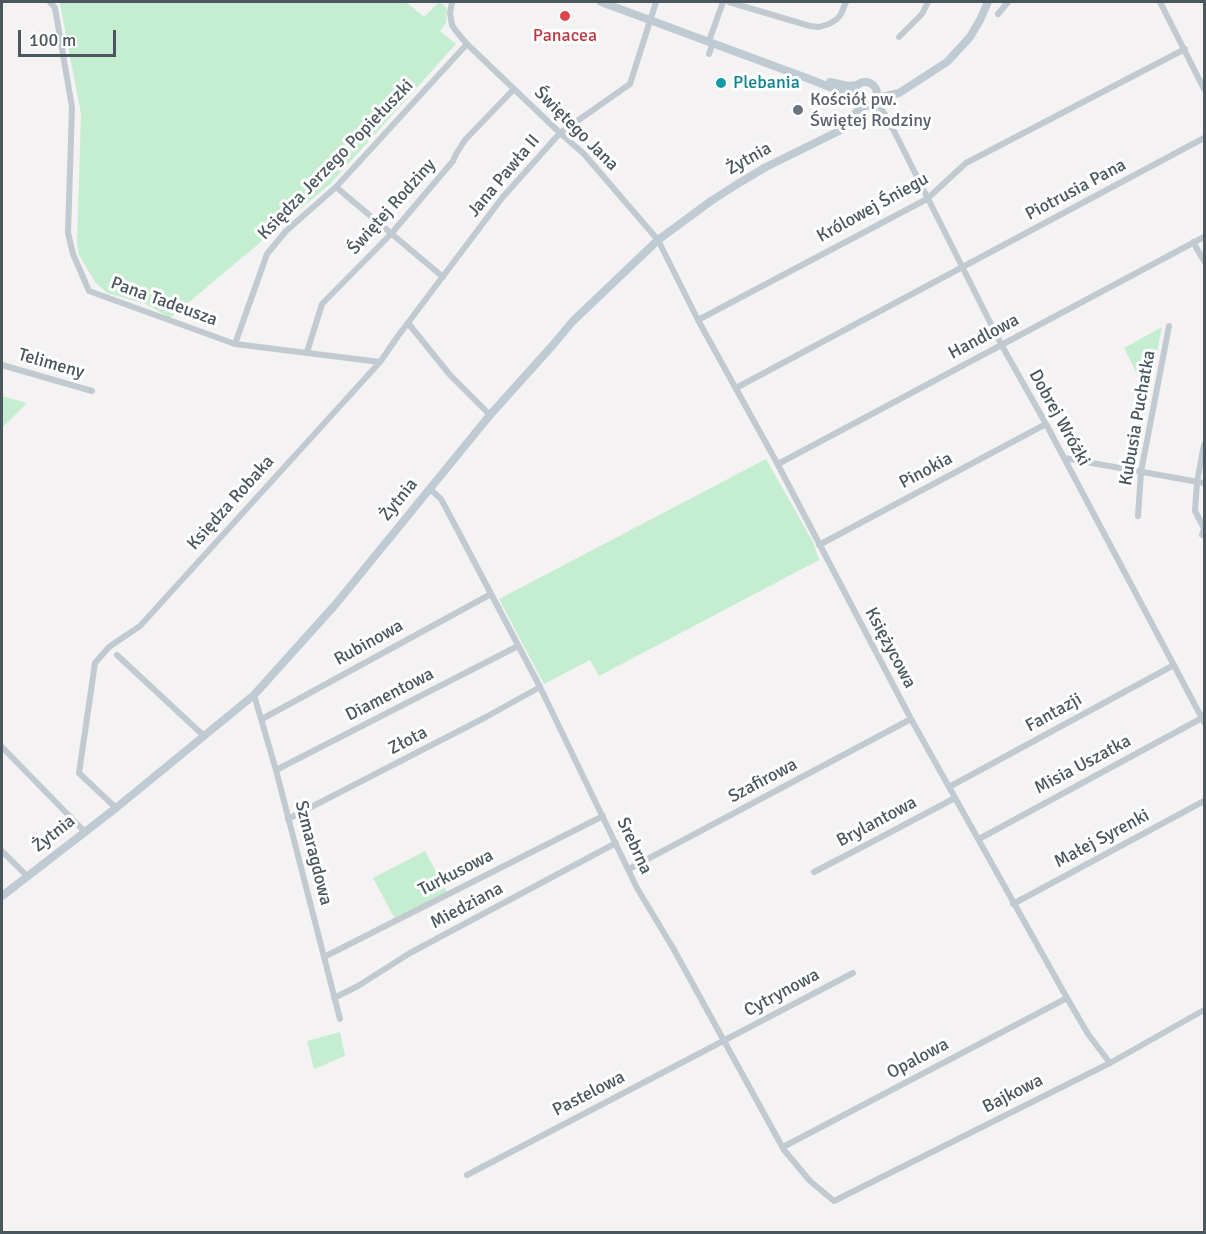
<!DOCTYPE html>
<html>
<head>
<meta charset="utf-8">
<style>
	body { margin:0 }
	#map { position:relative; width:1206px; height:1234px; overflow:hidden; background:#f4f2f2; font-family:Signika,sans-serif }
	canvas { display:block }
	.frame { position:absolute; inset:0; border:3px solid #4b575f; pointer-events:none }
	.scale { position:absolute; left:18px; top:30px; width:98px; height:27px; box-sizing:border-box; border:3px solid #4b575f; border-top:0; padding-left:8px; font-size:18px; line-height:21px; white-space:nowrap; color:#4b575f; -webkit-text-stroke:4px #fff; paint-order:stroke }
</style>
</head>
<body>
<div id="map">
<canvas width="1206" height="1234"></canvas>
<div class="frame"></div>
<div class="scale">100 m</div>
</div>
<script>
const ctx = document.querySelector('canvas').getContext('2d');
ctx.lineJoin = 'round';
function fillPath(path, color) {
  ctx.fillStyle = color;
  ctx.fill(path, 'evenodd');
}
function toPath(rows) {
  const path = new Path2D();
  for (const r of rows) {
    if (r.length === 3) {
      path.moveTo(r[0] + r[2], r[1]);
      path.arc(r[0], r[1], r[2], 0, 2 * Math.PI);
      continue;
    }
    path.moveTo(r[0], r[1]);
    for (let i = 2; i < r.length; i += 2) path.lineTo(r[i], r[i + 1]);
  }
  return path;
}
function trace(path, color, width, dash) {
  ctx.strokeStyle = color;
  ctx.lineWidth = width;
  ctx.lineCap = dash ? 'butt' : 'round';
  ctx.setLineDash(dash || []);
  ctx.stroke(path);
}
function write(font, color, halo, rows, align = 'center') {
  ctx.font = font + ' Signika,sans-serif';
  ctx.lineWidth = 6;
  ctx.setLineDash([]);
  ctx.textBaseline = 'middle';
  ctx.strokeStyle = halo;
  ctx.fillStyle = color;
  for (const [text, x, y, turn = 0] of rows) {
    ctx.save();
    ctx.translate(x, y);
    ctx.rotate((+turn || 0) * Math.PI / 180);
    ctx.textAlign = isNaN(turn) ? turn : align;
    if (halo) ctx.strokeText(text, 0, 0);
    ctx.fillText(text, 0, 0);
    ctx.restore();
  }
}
fillPath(toPath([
	[58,2,406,2,424,17,439,2,447,8,446,23,440,31,456,44,330,184,170,318,146,304,107,293,95,282,79,255,77,243,81,114,60,4],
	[1162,327,1148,396,1124,348],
	[2,396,27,403,2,428],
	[766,459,813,542,819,560,599,676,590,660,544,684,499,599],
	[425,851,447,892,395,919,373,878],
	[340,1032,345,1056,314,1069,307,1041]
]), '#c5eed1');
trace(toPath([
	[50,2,55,8,72,107,68,233,73,254,89,291,235,344,380,362],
	[452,2,450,13,452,25,456,31,467,44,560,133,584,154,658,240,698,320,777,463,911,719,1067,998,1088,1034,1110,1063],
	[729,2,810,26,819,27,829,24,837,19,841,14,846,2],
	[1160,2,1204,89],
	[998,14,1008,2],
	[899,37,922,14,928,2],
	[709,41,723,2],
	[709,54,713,43],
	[876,101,889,121,1001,344,1046,424,1204,722],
	[869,106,890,127],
	[336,187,443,277],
	[1193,242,1204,261],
	[698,320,927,199,966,163,1185,49],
	[408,323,450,375,490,415],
	[235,344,267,254,286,231,336,187,467,44],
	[307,352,322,304,391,234,453,161,456,154,465,140,514,89],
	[2,365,92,391],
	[736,388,1204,138],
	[1064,458,1204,483],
	[778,464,1204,237],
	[430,489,441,499,457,529,540,687,637,888,673,948,784,1150,810,1181,834,1201,1110,1063,1204,1010],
	[1138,516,1141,472,1169,326],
	[1202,535,1204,528,1195,511,1197,482,1204,445],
	[819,545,1046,424],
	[117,655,204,736],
	[254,695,276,770,340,1019],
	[262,719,491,594],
	[2,747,85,832],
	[276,770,518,646],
	[949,787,1174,665],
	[116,808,79,773,95,663,109,647,140,626,380,362,398,336,502,198,560,133,630,84,656,2],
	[288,819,486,717,540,687],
	[979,839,1202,718],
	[2,851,27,876],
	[629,869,911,719],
	[814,872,870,843,955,798],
	[1013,904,1204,801],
	[324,957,603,816],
	[334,998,358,986,410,953,616,843],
	[783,1147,1067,998],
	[467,1175,853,973]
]), '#c1cad0', 6);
trace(toPath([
	[601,2,812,80,832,88,844,92,853,97],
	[865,94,12],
	[830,82,848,86,857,85],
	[877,98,899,93,947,62,970,37,980,20,988,2],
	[2,896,116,808,254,695,335,605,490,415,552,346,573,321,658,240,711,201,739,183,766,167,839,131,862,106]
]), '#bfcad2', 8);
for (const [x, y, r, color] of [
	[565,16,6,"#e0444e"],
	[721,83,6,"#0f9aa8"],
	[798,110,6,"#6b7280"]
]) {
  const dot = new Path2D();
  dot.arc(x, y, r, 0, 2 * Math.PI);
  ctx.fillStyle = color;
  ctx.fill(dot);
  trace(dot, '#fff', 2);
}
write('18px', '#be3a42', '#fff', [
	["Panacea",565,36]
]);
write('18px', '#0d838f', '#fff', [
	["Plebania",733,83]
], 'left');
write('18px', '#5b616d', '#fff', [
	["Kościół pw.",810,100],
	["Świętej Rodziny",810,121]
], 'left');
write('18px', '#4b575f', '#fff', [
	["Świętego Jana",576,129,45],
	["Żytnia",749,159,-29],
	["Księdza Jerzego Popiełuszki",336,160,-46],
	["Jana Pawła II",504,176,-50],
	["Piotrusia Pana",1076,190,-28],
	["Świętej Rodziny",392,207,-48],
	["Królowej Śniegu",873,208,-29],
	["Pana Tadeusza",164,302,20],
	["Handlowa",984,337,-28],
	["Telimeny",51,364,16],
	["Dobrej Wróżki",1059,418,61],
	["Kubusia Puchatka",1138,418,-80],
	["Pinokia",926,471,-28],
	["Żytnia",399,500,-51],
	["Księdza Robaka",231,503,-48],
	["Rubinowa",369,643,-29],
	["Księżycowa",890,648,62],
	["Diamentowa",390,695,-27],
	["Fantazji",1054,713,-29],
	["Złota",408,741,-27],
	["Misia Uszatka",1083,765,-28],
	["Szafirowa",763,781,-28],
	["Brylantowa",877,822,-28],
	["Żytnia",54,834,-38],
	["Małej Syrenki",1102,839,-28],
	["Srebrna",634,846,65],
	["Szmaragdowa",313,853,76],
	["Turkusowa",456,873,-27],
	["Miedziana",467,906,-28],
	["Cytrynowa",782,993,-28],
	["Opalowa",918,1059,-28],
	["Pastelowa",589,1094,-27],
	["Bajkowa",1013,1094,-27]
]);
</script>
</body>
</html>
